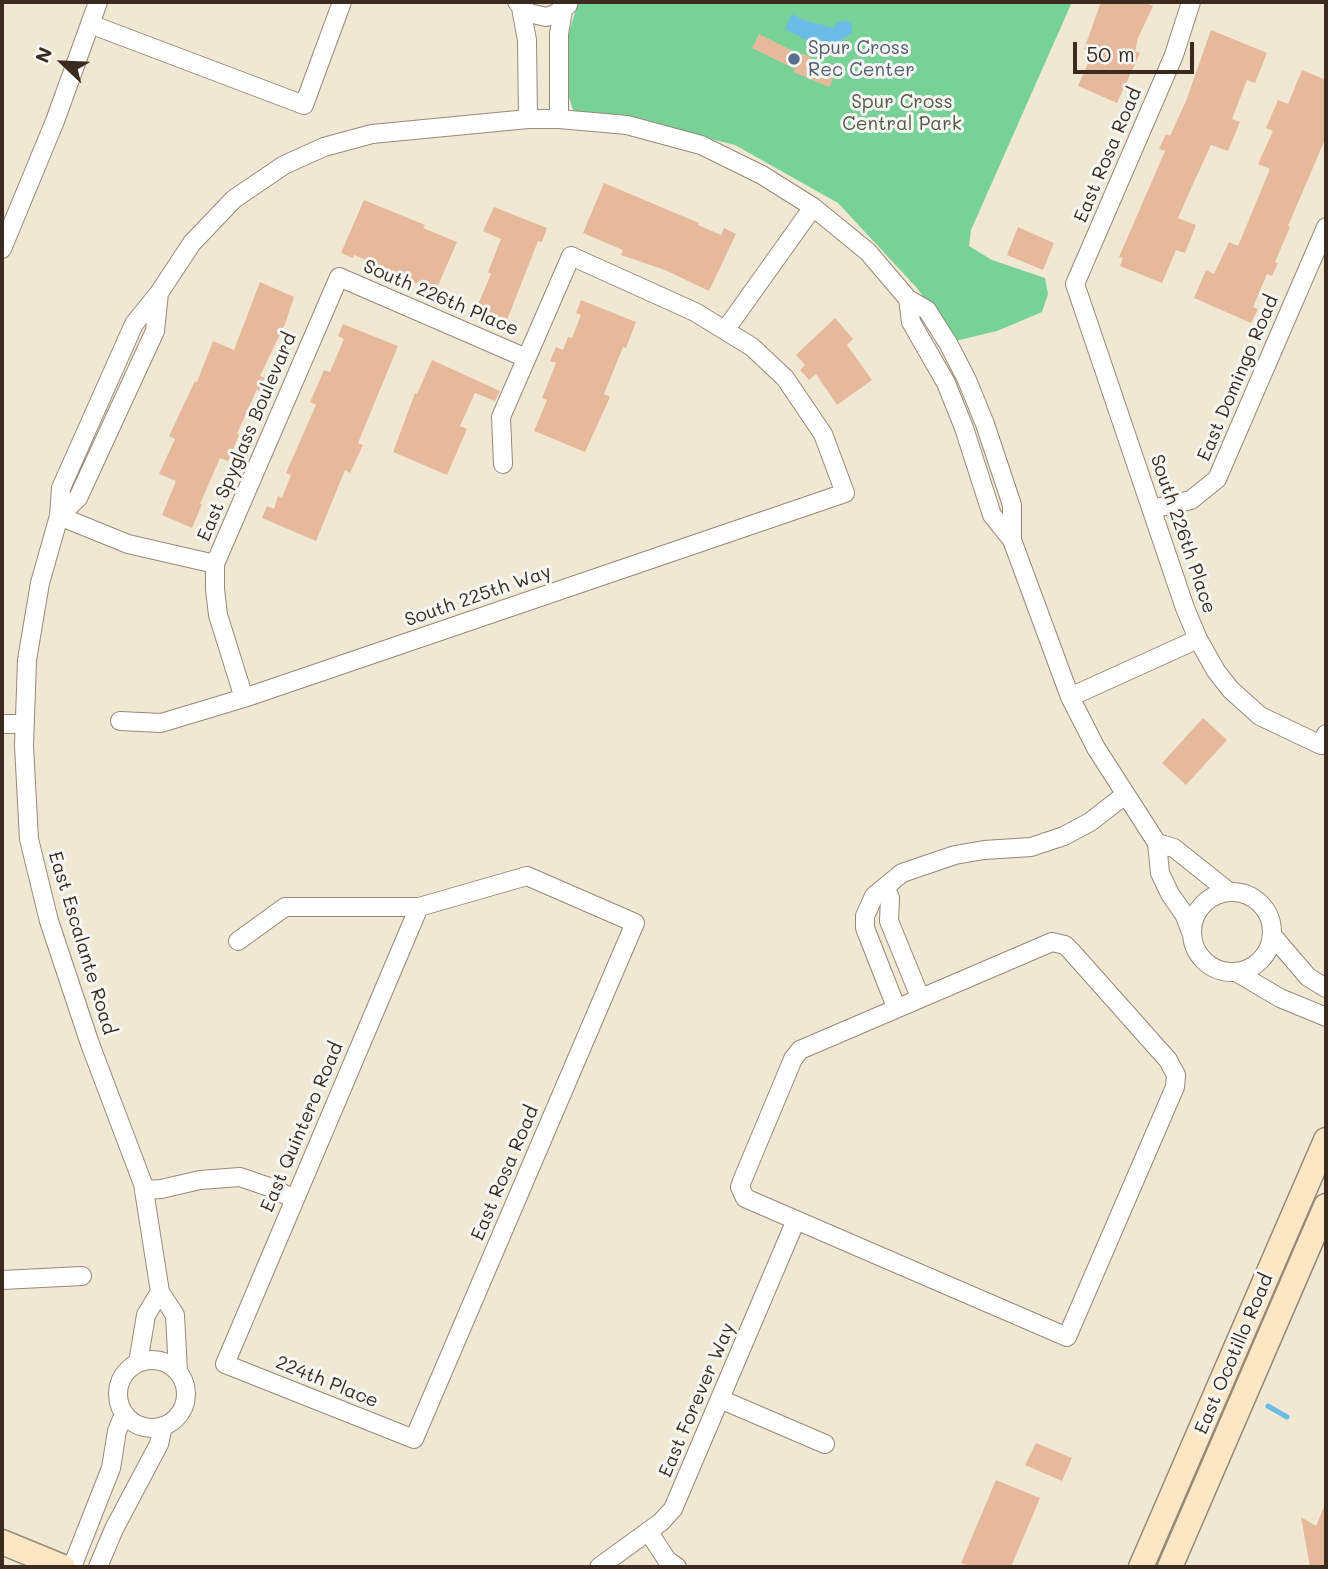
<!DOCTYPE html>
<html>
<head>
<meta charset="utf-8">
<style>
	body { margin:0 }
	#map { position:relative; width:1328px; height:1569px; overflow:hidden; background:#f1e8d4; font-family:Mali,sans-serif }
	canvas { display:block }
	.frame { position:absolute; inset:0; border:4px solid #3b2a1e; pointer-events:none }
	.north { position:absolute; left:28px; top:28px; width:70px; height:70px; -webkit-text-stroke:5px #f6f6f2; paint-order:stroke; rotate:293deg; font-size:19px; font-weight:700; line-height:28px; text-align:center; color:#3b2a1e }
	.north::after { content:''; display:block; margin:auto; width:24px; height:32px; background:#3b2a1e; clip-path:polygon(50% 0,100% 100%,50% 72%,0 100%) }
	.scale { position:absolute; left:1073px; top:42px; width:121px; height:32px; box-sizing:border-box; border:4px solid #3b2a1e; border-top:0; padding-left:9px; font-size:21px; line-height:24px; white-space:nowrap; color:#3b2a1e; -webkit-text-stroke:5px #f6f6f2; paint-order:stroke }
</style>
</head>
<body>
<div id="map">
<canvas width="1328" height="1569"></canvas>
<div class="frame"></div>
<div class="north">N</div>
<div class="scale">50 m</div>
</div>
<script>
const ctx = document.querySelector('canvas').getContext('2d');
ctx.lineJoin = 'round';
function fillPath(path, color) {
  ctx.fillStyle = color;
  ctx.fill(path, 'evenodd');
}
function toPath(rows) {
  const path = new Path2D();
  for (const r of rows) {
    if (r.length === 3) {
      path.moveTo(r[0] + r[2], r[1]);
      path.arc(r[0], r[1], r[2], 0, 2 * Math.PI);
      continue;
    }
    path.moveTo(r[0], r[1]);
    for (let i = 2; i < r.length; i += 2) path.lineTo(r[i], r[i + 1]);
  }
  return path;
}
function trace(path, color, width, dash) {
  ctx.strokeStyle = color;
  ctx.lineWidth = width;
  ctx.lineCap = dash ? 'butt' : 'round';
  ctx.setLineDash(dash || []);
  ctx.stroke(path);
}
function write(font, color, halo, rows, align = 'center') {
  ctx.font = font + ' Mali,sans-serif';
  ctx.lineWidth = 6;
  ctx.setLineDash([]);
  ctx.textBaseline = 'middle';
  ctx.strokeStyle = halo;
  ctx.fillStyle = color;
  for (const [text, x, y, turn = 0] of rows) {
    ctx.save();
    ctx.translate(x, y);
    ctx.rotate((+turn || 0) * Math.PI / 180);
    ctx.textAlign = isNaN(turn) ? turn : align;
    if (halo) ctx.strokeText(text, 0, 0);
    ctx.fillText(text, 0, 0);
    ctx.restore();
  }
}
fillPath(toPath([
	[578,2,1072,2,971,230,969,246,992,260,1045,278,1048,294,1042,312,997,331,955,341,917,288,838,203,735,145,646,123,574,113,566,88,564,50]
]), '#78d298');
fillPath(toPath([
	[792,14,804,20,833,28,837,22,847,21,852,24,852,33,842,39,834,54,785,29]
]), '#6bbce6');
trace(toPath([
	[1268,1406,1287,1417]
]), '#6bbce6', 5);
fillPath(toPath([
	[1101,2,1144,2,1153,6,1138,38,1135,51,1140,53,1117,103,1078,86,1093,52,1084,49],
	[1211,30,1267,53,1255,83,1247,80,1232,119,1240,122,1228,151,1211,145,1193,184,1178,218,1196,225,1185,253,1176,250,1162,283,1120,266,1123,258,1119,257,1165,151,1159,149,1166,134,1170,136,1186,101],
	[759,34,801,55,802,53,836,72,829,87,793,72,795,69,752,48],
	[1302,70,1326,80,1326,137,1288,226,1290,227,1275,262,1278,263,1272,276,1267,274,1253,307,1258,309,1251,323,1194,298,1206,270,1214,274,1229,242,1238,246,1270,169,1258,164,1273,131,1266,128,1278,100,1288,104],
	[604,183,699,223,698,225,721,235,724,228,736,234,709,291,665,270,621,255,623,250,583,233],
	[364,200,425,225,423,228,457,242,433,297,420,292,423,286,411,281,412,279,354,255,353,258,341,253],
	[494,207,547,228,542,242,538,241,507,320,477,307,491,274,488,272,501,239,483,231],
	[1018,227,1054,243,1043,270,1007,255],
	[260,282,294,297,285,324,260,376,265,378,260,391,257,389,237,434,239,435,228,461,220,458,200,504,202,504,192,528,162,515,176,481,159,474,175,439,169,436,195,381,197,382,213,341,234,350],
	[581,300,636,322,626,348,623,347,604,394,610,397,585,452,534,431,547,400,542,398,556,363,550,361,556,347,563,350,568,337,572,338,581,315,576,313],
	[835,318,853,339,847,345,872,380,837,405,816,374,809,380,800,370,805,365,796,355],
	[343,324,398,346,358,443,363,445,350,473,345,470,316,541,262,518,267,506,274,509,278,496,282,498,291,475,286,473,316,405,310,402,315,391,324,370,330,372,344,339,338,336],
	[432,360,500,391,495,401,475,393,460,426,467,429,447,475,393,452,415,393,417,394],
	[1203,718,1227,740,1186,785,1162,763],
	[1036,1443,1072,1458,1062,1481,1025,1465],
	[996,1480,1040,1498,1011,1567,971,1567,961,1563],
	[1326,1502,1326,1567,1310,1567,1301,1517,1316,1526]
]), '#e6b99c');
const street = toPath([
	[517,2,529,13,546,17,555,14,568,5],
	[1191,2,1174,55,1075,284,1185,608,1198,639,1216,671,1231,690,1260,716,1321,745,1326,734],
	[521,8,527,40,528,119],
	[90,24,304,105,342,2],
	[559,119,559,34,563,10],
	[2,249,55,121,98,2],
	[908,299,911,322,946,383,964,428,992,515,1012,540,1070,697,1096,748,1157,843,1160,873,1170,894,1184,914,1191,932],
	[726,329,813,207],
	[1152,509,1191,500,1217,479,1326,227],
	[59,516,78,498,155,331,159,293],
	[59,516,128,544,215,564],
	[1070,697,1198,639],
	[244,698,218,615,215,589,215,564,339,277,526,358],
	[120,721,161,723,244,698,845,493,823,434,785,378,752,347,695,312,571,256,501,417,503,464],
	[2,724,24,724],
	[1157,843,1174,848,1228,891],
	[886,888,890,898,889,921,920,997],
	[1232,932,40],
	[1272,935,1308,977,1326,988],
	[238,941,285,907,419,907,527,876,635,923,414,1439,225,1364,419,907],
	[1052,942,1065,945,1071,951,1168,1060,1176,1075,1175,1087,1067,1337,745,1198,740,1187,742,1181,793,1059,800,1050,1052,942],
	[1236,972,1280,998,1326,1017],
	[896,1007,865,928,865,916,874,896,902,873,955,855,984,850,1031,847,1064,836,1090,822,1125,795],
	[144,1190,161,1189,200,1180,240,1177,272,1188,294,1199],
	[2,1280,82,1276],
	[152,1394,34],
	[138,1363,146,1315,160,1292],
	[178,1372,175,1315,160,1292,143,1184,90,1044,49,921,29,839,24,746,27,660,40,583,59,516,61,488,134,324,159,293,192,243,234,199,284,165,324,147,372,134,528,119,559,119,627,125,701,145,762,175,813,207,868,252,908,299,927,310,948,343,967,380,985,424,1012,505,1012,540],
	[720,1399,825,1444],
	[648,1531,667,1560,677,1567],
	[72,1567,111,1468,117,1431,124,1414],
	[98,1567,114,1529,159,1444,163,1426],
	[599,1567,661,1522,673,1509,796,1220]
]);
const secondary = toPath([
	[2,1542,63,1567],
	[1141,1567,1326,1140],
	[1170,1567,1326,1206]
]);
trace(street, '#968979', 20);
trace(secondary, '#968979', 27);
trace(street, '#fff', 18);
trace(secondary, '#fbe7c3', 24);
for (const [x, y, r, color] of [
	[794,59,7,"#5c6f8a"]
]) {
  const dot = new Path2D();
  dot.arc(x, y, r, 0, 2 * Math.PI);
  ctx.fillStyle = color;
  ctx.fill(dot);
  trace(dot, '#f6f6f2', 2.5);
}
write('19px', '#4e5e75', '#f6f6f2', [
	["Spur Cross",808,48],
	["Rec Center",808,70]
], 'left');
write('19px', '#4d5c43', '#f6f6f2', [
	["Spur Cross",902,102],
	["Central Park",902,124]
]);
write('19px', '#3b2a1e', '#f6f6f2', [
	["East Rosa Road",1108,155,-67],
	["South 226th Place",441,298,23],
	["East Domingo Road",1238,378,-67],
	["East Spyglass Boulevard",247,437,-67],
	["South 226th Place",1183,534,71],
	["South 225th Way",478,596,-19],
	["East Escalante Road",82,943,73],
	["East Quintero Road",302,1127,-67],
	["East Rosa Road",505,1173,-67],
	["East Ocotillo Road",1234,1354,-67],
	["224th Place",327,1382,22],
	["East Forever Way",697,1400,-67]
]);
</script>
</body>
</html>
